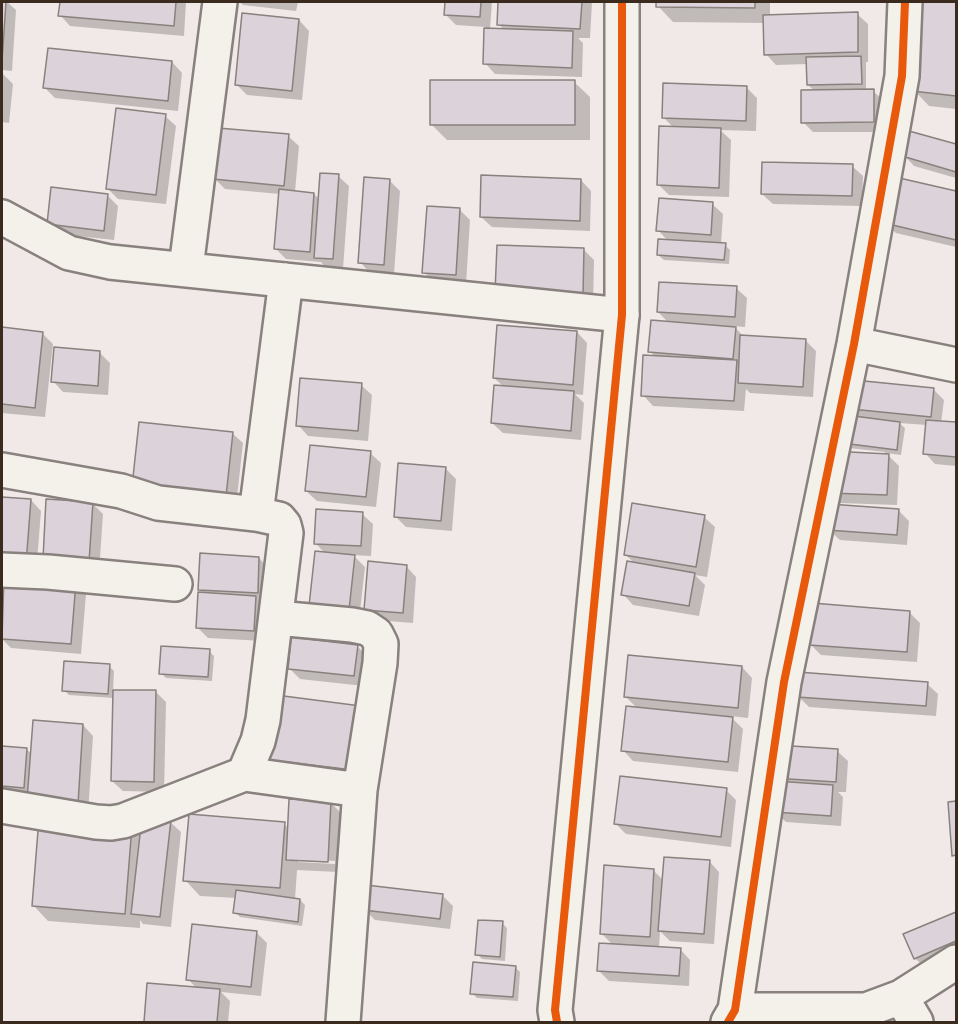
<!DOCTYPE html>
<html>
<head>
<meta charset="utf-8">
<style>
	body { margin:0 }
	#map { position:relative; width:958px; height:1024px; overflow:hidden; background:#f0e9e7; font-family:"Balsamiq Sans",sans-serif }
	canvas { display:block }
	.frame { position:absolute; inset:0; border:3px solid #3b2a1e; pointer-events:none }
</style>
</head>
<body>
<div id="map">
<canvas width="958" height="1024"></canvas>
<div class="frame"></div>
</div>
<script>
const ctx = document.querySelector('canvas').getContext('2d');
ctx.lineJoin = 'round';
function fillPath(path, color) {
  ctx.fillStyle = color;
  ctx.fill(path, 'evenodd');
}
function toPath(rows) {
  const path = new Path2D();
  for (const r of rows) {
    path.moveTo(r[0], r[1]);
    for (let i = 2; i < r.length; i += 2) path.lineTo(r[i], r[i + 1]);
  }
  return path;
}
function trace(path, color, width, dash) {
  ctx.strokeStyle = color;
  ctx.lineWidth = width;
  ctx.lineCap = dash ? 'butt' : 'round';
  ctx.setLineDash(dash || []);
  ctx.stroke(path);
}
fillPath(toPath([
	[2,2,7,2,16,10,12,71,2,70],
	[61,2,186,2,184,36,70,26,60,15],
	[240,2,298,2,296,11,243,5],
	[446,2,492,2,490,29,504,30,499,24,500,2,592,2,590,38,578,38,583,43,582,77,495,74,485,63,486,27,456,25,445,14],
	[658,2,770,2,770,16,857,14,868,24,868,62,866,62,866,91,873,91,884,101,884,132,813,132,803,122,815,91,808,85,808,64,776,65,766,54,765,23,673,22,658,6],
	[923,2,956,2,956,109,929,106,914,90],
	[299,20,309,31,302,100,247,95,236,84],
	[172,62,182,73,178,111,55,98,45,88],
	[2,73,13,84,9,123,2,122],
	[574,82,590,97,590,140,447,140,432,125],
	[747,88,757,98,756,131,720,130,731,140,729,197,669,195,659,185,674,128,663,117],
	[165,116,176,126,166,204,118,199,107,188],
	[910,133,956,145,956,178,914,166,904,155],
	[288,136,299,146,295,192,314,194,320,200,338,176,349,186,343,269,326,268,321,262,286,259,276,249,280,194,225,189,215,179],
	[852,166,863,176,862,206,773,204,762,194],
	[896,179,956,193,956,247,896,233,885,223],
	[581,180,591,191,590,231,492,227,481,217],
	[390,181,400,191,394,274,370,273,360,262],
	[107,195,118,206,114,240,59,234,48,224],
	[712,204,723,214,721,244,725,245,730,250,729,264,664,260,658,255,668,241,658,230],
	[460,210,470,220,466,285,434,283,424,272],
	[499,246,584,250,594,260,593,305],
	[736,288,747,298,745,327,734,326,743,336,805,340,816,351,813,397,750,393,746,389,744,411,653,406,643,395,655,357,650,351,669,323,658,312],
	[2,329,42,333,53,344,45,417,2,413],
	[577,332,587,343,583,395,575,394,584,403,581,440,503,433,492,423,504,387,494,378],
	[100,353,110,363,108,395,63,392,53,381],
	[361,385,372,395,368,441,308,436,298,425],
	[933,389,944,400,941,423,956,424,956,466,935,464,925,453,927,425,899,423,905,428,901,455,886,453,899,466,897,505,840,503,830,492,884,455,885,452,849,448,842,408],
	[232,433,243,443,236,506,144,496],
	[370,453,381,463,376,507,317,501,306,491],
	[446,469,456,479,452,531,406,527,395,516],
	[2,498,31,500,41,511,36,574,2,572],
	[92,503,103,514,99,572,55,569],
	[898,510,909,521,907,545,840,540,829,530],
	[362,514,373,524,371,556,353,555,365,567,359,620,322,616,325,553,315,543],
	[704,517,715,527,707,577,695,575,705,585,699,616,633,605,623,594,634,563,626,555],
	[259,558,269,569,264,641,208,638,198,628,204,594,199,590],
	[406,566,416,577,413,623,376,620,366,609],
	[75,583,86,594,81,654,11,648,2,639,2,590,4,592],
	[909,612,920,623,917,662,821,655,810,644],
	[357,646,368,657,364,686,300,679,289,668],
	[209,651,214,656,212,681,166,678,161,673],
	[109,666,114,671,113,691,156,692,166,702,164,792,123,791,112,781,114,698,69,695,64,690],
	[742,667,752,678,748,718,730,716,743,729,738,772,633,761,623,750,638,709,625,696],
	[927,684,938,694,936,716,809,707,798,696],
	[278,697,363,780,281,770,270,760],
	[83,725,93,736,88,814,2,796,2,748,26,749,32,754],
	[837,751,848,761,846,792,838,792,843,797,841,826,786,822,776,812,778,780],
	[726,790,736,800,731,847,626,834,616,824],
	[330,802,341,813,338,872,297,870,295,899,300,900,305,905,302,926,240,917,235,912,237,898,200,896,185,880,284,824,289,829],
	[298,859,335,861,335,864,298,862],
	[950,803,956,803,956,858,954,855],
	[170,822,181,832,171,927,143,924,140,920,140,928,48,921,33,905,131,827,141,837],
	[709,861,719,872,714,944,670,941,660,931,659,948,680,949,690,960,689,986,609,981,599,971,614,946,601,933,653,870,663,880],
	[442,895,453,906,450,929,375,920,364,909],
	[956,914,956,948,920,963,915,958],
	[502,923,507,928,505,961,482,959,477,954],
	[257,933,267,943,261,996,221,992,230,1001,228,1022,145,1022,148,985,197,989,188,979],
	[515,967,520,972,518,1001,477,998,472,993]
]), '#0003');
const building = toPath([
	[2,2,6,2,2,61,2,2],
	[60,2,176,2,174,26,58,16,60,2],
	[445,2,481,2,480,17,444,15,445,2],
	[498,2,582,2,580,29,497,25,498,2],
	[656,2,755,2,755,8,656,7,656,2],
	[921,2,956,2,956,96,912,91,921,2],
	[858,12,858,52,764,55,763,15,858,12],
	[242,13,299,19,292,91,235,85,242,13],
	[484,28,573,31,572,68,483,64,484,28],
	[48,48,172,61,168,101,43,88,48,48],
	[861,56,862,84,807,85,806,57,861,56],
	[430,80,575,80,575,125,430,125,430,80],
	[663,83,747,86,746,121,662,118,663,83],
	[874,89,874,122,801,123,801,90,874,89],
	[116,108,166,114,156,195,106,189,116,108],
	[659,126,721,128,719,188,657,185,659,126],
	[218,128,289,134,284,186,213,179,218,128],
	[909,131,956,144,956,172,902,156,909,131],
	[762,162,853,164,852,196,761,194,762,162],
	[320,173,339,174,333,259,314,258,320,173],
	[481,175,581,179,580,221,480,217,481,175],
	[364,177,390,179,384,265,358,263,364,177],
	[895,177,956,191,956,240,884,223,895,177],
	[51,187,108,194,104,231,47,224,51,187],
	[279,189,314,193,310,252,274,249,279,189],
	[659,198,713,202,711,235,656,231,659,198],
	[427,206,460,208,456,275,422,273,427,206],
	[658,239,726,243,724,260,657,255,658,239],
	[497,245,584,248,583,295,495,292,497,245],
	[659,282,737,286,735,317,657,312,659,282],
	[651,320,736,327,733,359,648,352,651,320],
	[497,325,577,331,573,385,493,378,497,325],
	[2,327,43,332,35,408,2,404,2,327],
	[740,335,806,339,803,387,738,383,740,335],
	[54,347,100,351,98,386,51,382,54,347],
	[643,355,737,360,734,401,641,396,643,355],
	[300,378,362,383,358,431,296,426,300,378],
	[844,379,934,388,931,417,841,408,844,379],
	[494,385,574,391,571,431,491,423,494,385],
	[846,415,900,422,897,450,842,443,846,415],
	[926,420,956,422,956,457,923,454,926,420],
	[139,422,233,432,226,496,132,486,139,422],
	[310,445,371,451,366,497,305,491,310,445],
	[830,451,889,454,887,495,828,493,830,451],
	[398,463,446,467,441,521,394,517,398,463],
	[2,497,31,499,26,564,2,563,2,497],
	[46,499,93,502,89,562,43,559,46,499],
	[632,503,705,515,696,567,624,555,632,503],
	[829,504,899,509,897,535,827,530,829,504],
	[316,509,363,512,361,546,314,544,316,509],
	[315,551,355,555,349,610,309,606,315,551],
	[200,553,259,557,258,593,198,590,200,553],
	[368,561,407,565,403,613,364,610,368,561],
	[627,561,695,573,689,606,621,595,627,561],
	[4,576,76,582,71,644,2,639,4,576],
	[198,592,256,596,254,631,196,628,198,592],
	[812,603,910,611,907,652,809,645,812,603],
	[291,637,358,645,354,676,288,669,291,637],
	[161,646,210,649,208,677,159,674,161,646],
	[628,655,742,666,738,708,624,697,628,655],
	[64,661,110,664,108,694,62,691,64,661],
	[798,672,928,682,926,706,797,697,798,672],
	[113,690,156,690,154,782,111,781,113,690],
	[276,695,361,706,353,770,269,760,276,695],
	[626,706,733,717,728,762,621,751,626,706],
	[33,720,83,724,78,804,27,800,33,720],
	[776,745,838,749,836,782,773,778,776,745],
	[2,746,27,748,24,788,2,786,2,746],
	[620,776,727,788,721,837,614,824,620,776],
	[776,781,833,785,831,816,774,812,776,781],
	[289,799,331,801,328,862,286,860,289,799],
	[956,801,956,855,952,856,948,802,956,801],
	[189,814,285,822,280,888,183,881,189,814],
	[142,817,171,820,160,917,131,914,142,817],
	[39,818,132,826,125,914,32,906,39,818],
	[664,857,710,860,704,934,658,931,664,857],
	[604,865,654,869,650,937,600,934,604,865],
	[366,885,443,894,440,919,363,910,366,885],
	[236,890,300,899,298,922,233,913,236,890],
	[956,912,956,941,914,959,903,934,956,912],
	[478,920,503,921,500,957,475,955,478,920],
	[192,924,257,931,251,987,186,980,192,924],
	[599,943,681,948,679,976,597,971,599,943],
	[473,962,516,966,513,997,470,994,473,962],
	[147,983,220,989,217,1022,144,1022,147,983]
]);
fillPath(building, '#dcd2da');
trace(building, '#88817d', 1.5);
const street = toPath([
	[2,217,69,253,110,262,622,315],
	[186,268,220,2],
	[854,344,956,365],
	[2,470,121,491,158,503,256,514],
	[2,570,48,572,175,584],
	[277,618,352,625,367,628,376,634,381,644,380,663,360,790,343,1022],
	[244,774,360,790],
	[2,806,96,822,111,823,123,821,244,774,258,741,263,720,286,533,284,525,279,519,256,514,286,280],
	[901,997,916,1022],
	[735,1010,866,1010,901,997,956,962],
	[728,1022,735,1010,784,682,854,344,902,76,905,2]
]);
const secondary = toPath([
	[557,1022,555,1010,622,315,622,2]
]);
trace(street, '#88817d', 38);
trace(secondary, '#88817d', 38);
trace(street, '#f4f1eb', 33);
trace(secondary, '#f4f1eb', 33);
trace(toPath([
	[557,1022,555,1010,622,315,622,2],
	[728,1022,735,1010,784,682,854,344,902,76,905,2]
]), '#e8590c', 8);
</script>
</body>
</html>
